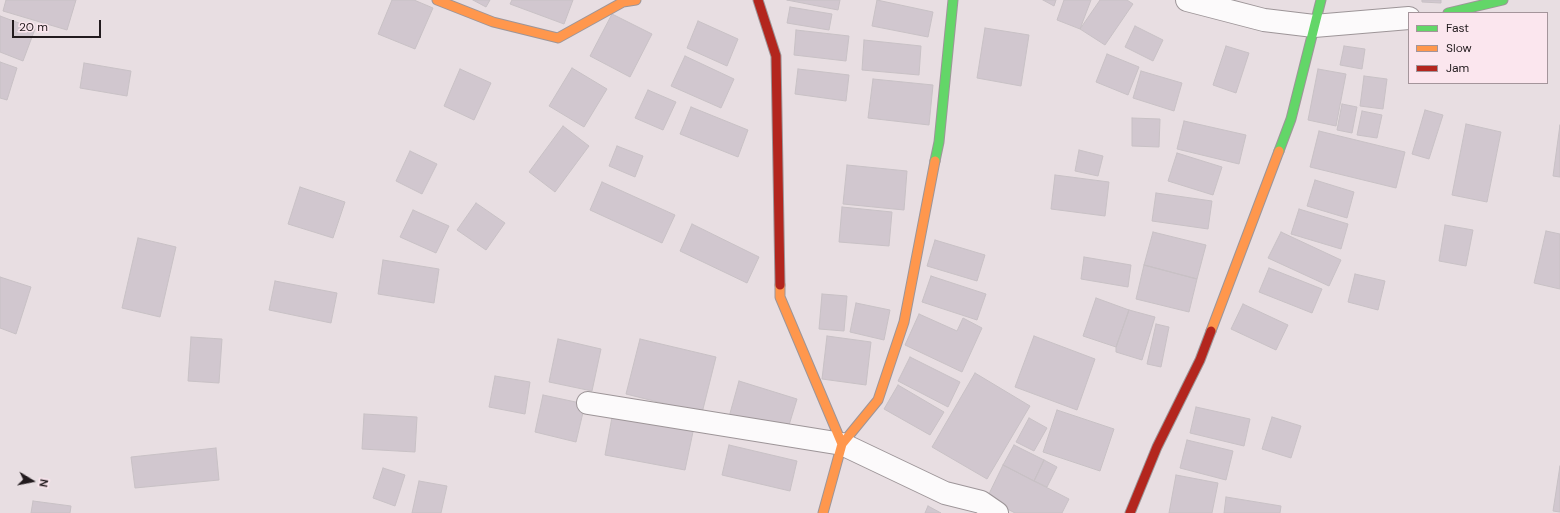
<!DOCTYPE html>
<html>
<head>
<meta charset="utf-8">
<style>
	body { margin:0 }
	#map { position:relative; width:1560px; height:513px; overflow:hidden; background:#e8dee2; font-family:"DM Sans",sans-serif }
	canvas { display:block }
	.legend { position:absolute; left:1408px; top:12px; width:140px; height:72px; box-sizing:border-box; background:#fbe6ee; border:1px solid #a4959b; margin:0; padding:5px 7px; list-style:none; font-size:12px; color:#221b1e }
	.legend li { display:flex; align-items:center; gap:8px; height:20px }
	.legend b { width:20px; border:1px solid #a4959b }
	.north { position:absolute; left:12px; top:461px; width:40px; height:40px; -webkit-text-stroke:3px #fbe6ee; paint-order:stroke; rotate:100deg; font-size:11px; font-weight:700; line-height:16px; text-align:center; color:#221b1e }
	.north::after { content:''; display:block; margin:auto; width:14px; height:18px; background:#221b1e; clip-path:polygon(50% 0,100% 100%,50% 72%,0 100%) }
	.scale { position:absolute; left:12px; top:20px; width:89px; height:18px; box-sizing:border-box; border:2px solid #221b1e; border-top:0; padding-left:5px; font-size:12px; line-height:14px; white-space:nowrap; color:#221b1e; -webkit-text-stroke:3px #fbe6ee; paint-order:stroke }
</style>
</head>
<body>
<div id="map">
<canvas width="1560" height="513"></canvas>
<ul class="legend">
<li><b style="height:5px;background:#63d668"></b>Fast</li>
<li><b style="height:5px;background:#ff974d"></b>Slow</li>
<li><b style="height:5px;background:#b3261e"></b>Jam</li>
</ul>
<div class="north">N</div>
<div class="scale">20 m</div>
</div>
<script>
const ctx = document.querySelector('canvas').getContext('2d');
ctx.lineJoin = 'round';
function fillPath(path, color) {
  ctx.fillStyle = color;
  ctx.fill(path, 'evenodd');
}
function toPath(rows) {
  const path = new Path2D();
  for (const r of rows) {
    path.moveTo(r[0], r[1]);
    for (let i = 2; i < r.length; i += 2) path.lineTo(r[i], r[i + 1]);
  }
  return path;
}
function trace(path, color, width, dash) {
  ctx.strokeStyle = color;
  ctx.lineWidth = width;
  ctx.lineCap = dash ? 'butt' : 'round';
  ctx.setLineDash(dash || []);
  ctx.stroke(path);
}
const building = toPath([
	[6,0,76,0,67,30,3,11,6,0],
	[392,0,414,0,433,8,415,49,378,34,392,0],
	[473,0,490,0,486,7,473,0],
	[512,0,573,0,564,24,510,4,512,0],
	[787,0,840,0,838,10,787,0],
	[877,0,933,12,928,37,872,26,877,0],
	[1043,0,1056,0,1054,6,1043,0],
	[1064,0,1091,0,1080,29,1057,20,1064,0],
	[1100,0,1127,0,1133,4,1105,45,1080,29,1100,0],
	[1422,0,1441,0,1441,3,1422,2,1422,0],
	[790,7,832,14,829,30,787,23,790,7],
	[612,14,652,34,630,77,590,56,612,14],
	[0,16,35,29,23,61,0,52,0,16],
	[698,21,738,39,727,66,687,48,698,21],
	[1135,26,1163,40,1153,61,1125,47,1135,26],
	[985,28,1029,35,1021,86,977,78,985,28],
	[796,30,849,36,846,61,794,55,796,30],
	[864,40,921,46,919,75,862,70,864,40],
	[1226,46,1249,53,1236,93,1213,85,1226,46],
	[1344,46,1365,49,1362,69,1340,65,1344,46],
	[1107,54,1139,67,1128,95,1096,82,1107,54],
	[685,56,734,79,721,108,671,86,685,56],
	[0,62,17,68,7,100,0,98,0,62],
	[84,63,131,71,127,96,80,88,84,63],
	[572,68,607,89,584,127,549,106,572,68],
	[460,69,491,83,474,120,444,106,460,69],
	[798,69,849,75,846,101,795,94,798,69],
	[1318,69,1346,74,1336,126,1308,120,1318,69],
	[1141,71,1182,83,1174,111,1133,98,1141,71],
	[1364,76,1387,79,1383,109,1360,106,1364,76],
	[873,79,933,85,929,125,868,118,873,79],
	[648,90,676,102,663,130,635,118,648,90],
	[1342,104,1357,107,1352,133,1337,130,1342,104],
	[691,107,748,130,738,157,680,134,691,107],
	[1425,110,1443,115,1429,159,1412,154,1425,110],
	[1362,111,1382,115,1377,138,1357,135,1362,111],
	[1132,118,1160,119,1159,147,1132,146,1132,118],
	[1184,121,1246,135,1239,164,1177,149,1184,121],
	[1466,124,1501,132,1487,202,1452,195,1466,124],
	[1560,125,1560,177,1553,176,1560,125],
	[563,126,589,146,555,192,529,172,563,126],
	[1319,131,1405,152,1396,188,1310,167,1319,131],
	[617,146,643,156,635,177,609,166,617,146],
	[1079,150,1103,156,1098,176,1075,171,1079,150],
	[410,151,437,164,422,194,396,181,410,151],
	[1177,153,1222,167,1213,195,1168,181,1177,153],
	[847,165,907,171,904,210,843,204,847,165],
	[1055,175,1109,182,1105,216,1051,209,1055,175],
	[1315,180,1354,192,1347,218,1307,206,1315,180],
	[602,182,675,215,662,243,590,210,602,182],
	[300,187,345,202,333,238,288,224,300,187],
	[1156,193,1212,201,1208,229,1152,221,1156,193],
	[476,203,505,223,486,250,457,230,476,203],
	[842,207,892,212,889,246,839,242,842,207],
	[1299,209,1348,224,1341,249,1291,234,1299,209],
	[413,210,449,226,436,253,400,237,413,210],
	[692,224,759,257,747,283,680,251,692,224],
	[1445,225,1473,230,1466,266,1439,261,1445,225],
	[1546,231,1560,234,1560,289,1534,283,1546,231],
	[1153,232,1206,245,1197,279,1144,265,1153,232],
	[1281,232,1341,260,1329,286,1268,258,1281,232],
	[138,238,176,247,160,317,122,308,138,238],
	[935,240,985,255,977,281,927,266,935,240],
	[1084,257,1131,265,1128,287,1081,279,1084,257],
	[383,260,439,269,434,303,378,294,383,260],
	[1144,265,1197,279,1189,312,1136,299,1144,265],
	[1269,268,1322,289,1312,313,1259,292,1269,268],
	[1355,274,1385,281,1378,310,1348,302,1355,274],
	[931,276,986,294,977,320,922,302,931,276],
	[0,277,31,287,16,334,0,328,0,277],
	[275,281,337,293,331,323,269,310,275,281],
	[822,294,847,296,844,331,819,329,822,294],
	[1096,298,1129,310,1116,347,1083,336,1096,298],
	[856,303,890,310,884,340,850,332,856,303],
	[1243,304,1288,325,1276,350,1231,329,1243,304],
	[1129,310,1155,317,1142,360,1116,352,1116,347,1129,310],
	[919,314,957,331,963,318,982,328,962,372,905,345,919,314],
	[1156,324,1169,327,1161,367,1147,364,1156,324],
	[827,336,871,342,866,385,822,379,827,336],
	[1034,336,1095,359,1077,410,1015,387,1034,336],
	[191,337,222,339,219,383,188,381,191,337],
	[558,339,601,349,592,391,549,382,558,339],
	[640,339,716,357,702,413,626,394,640,339],
	[910,357,960,382,948,407,898,381,910,357],
	[975,373,1030,406,987,479,932,447,975,373],
	[495,376,530,382,525,414,489,407,495,376],
	[739,381,797,399,786,435,729,417,739,381],
	[898,385,944,412,930,435,884,409,898,385],
	[543,395,585,404,576,442,535,432,543,395],
	[1196,407,1250,419,1244,446,1190,433,1196,407],
	[1057,410,1114,429,1100,471,1043,452,1057,410],
	[613,412,694,427,685,470,605,455,613,412],
	[364,414,417,417,415,452,362,449,364,414],
	[1272,417,1301,426,1291,458,1262,449,1272,417],
	[1029,418,1047,428,1034,451,1016,442,1029,418],
	[1187,440,1233,451,1226,480,1180,468,1187,440],
	[729,445,797,461,790,491,722,475,729,445],
	[1014,445,1044,460,1034,481,1003,465,1014,445],
	[216,448,219,480,135,488,131,457,216,448],
	[1044,460,1057,467,1047,487,1034,481,1044,460],
	[1003,465,1069,499,1062,513,1015,513,987,498,1003,465],
	[1560,466,1560,512,1553,511,1560,466],
	[383,468,405,475,395,506,373,498,383,468],
	[1176,475,1218,483,1212,513,1169,513,1176,475],
	[419,481,447,486,441,513,412,513,419,481],
	[1226,497,1281,506,1280,513,1224,513,1226,497],
	[33,501,71,506,70,513,31,513,33,501],
	[928,506,941,513,925,513,928,506]
]);
fillPath(building, '#d1c7cf');
trace(building, '#c8c1c5', 1);
const street = toPath([
	[1187,0,1264,20,1314,26,1409,18],
	[588,403,842,444,945,493,981,502,997,513]
]);
const fast = toPath([
	[1448,13,1503,0],
	[1279,151,1291,119,1321,0],
	[935,161,939,142,953,0]
]);
const slow = toPath([
	[437,0,493,22,558,38,623,2,636,0],
	[780,285,780,297,842,444,823,513],
	[1211,331,1279,151],
	[842,444,878,400,904,322,935,161]
]);
const jam = toPath([
	[758,0,776,56,780,285],
	[1130,513,1157,447,1200,360,1211,331]
]);
trace(street, '#9d9598', 24);
trace(fast, '#9d9598', 11);
trace(slow, '#9d9598', 11);
trace(jam, '#9d9598', 11);
trace(street, '#fcfafb', 22);
trace(fast, '#63d668', 9);
trace(slow, '#ff974d', 9);
trace(jam, '#b3261e', 9);
</script>
</body>
</html>
